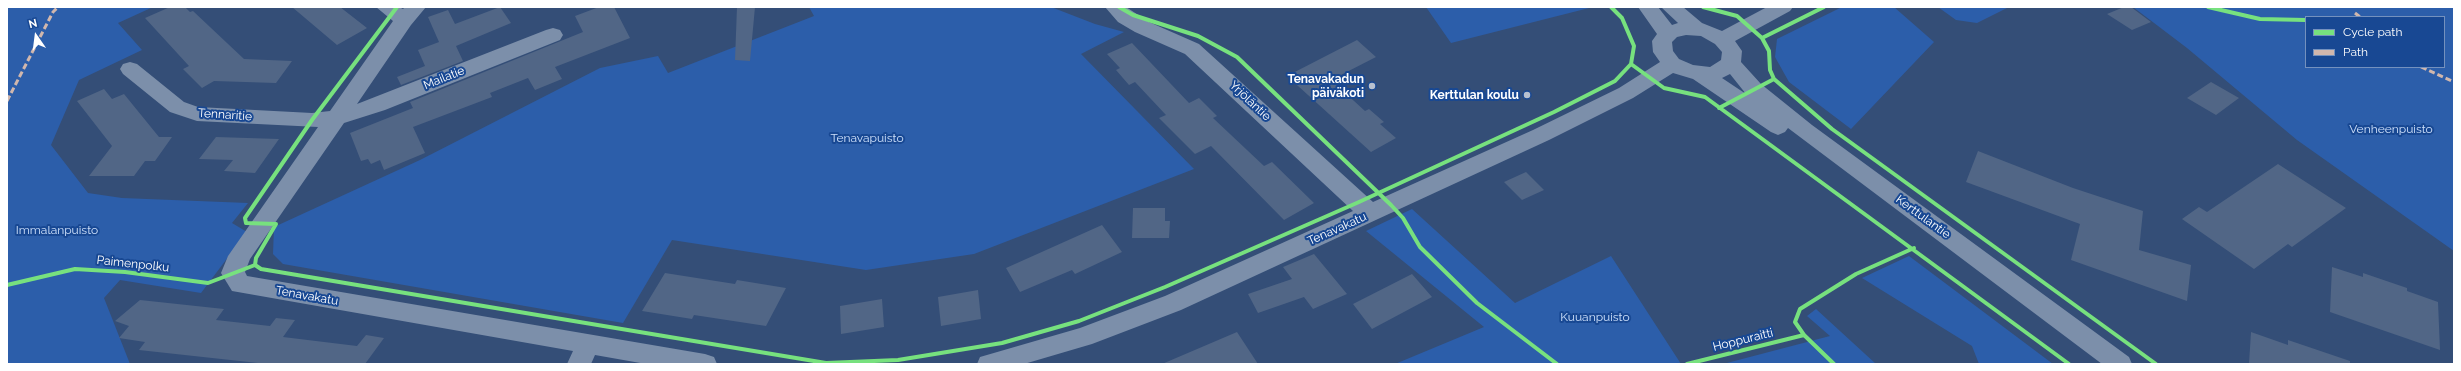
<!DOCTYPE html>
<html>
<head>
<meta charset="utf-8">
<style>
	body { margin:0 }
	#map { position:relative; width:2461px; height:371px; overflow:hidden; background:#344e77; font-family:Raleway,sans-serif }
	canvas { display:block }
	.frame { position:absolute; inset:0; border:8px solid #fff; pointer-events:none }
	.legend { position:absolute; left:2305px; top:16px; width:140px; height:52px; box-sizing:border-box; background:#184893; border:1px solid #7491be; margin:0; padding:5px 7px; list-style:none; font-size:12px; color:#fff }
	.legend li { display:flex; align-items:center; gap:8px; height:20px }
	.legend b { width:20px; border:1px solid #7491be }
	.north { position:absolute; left:16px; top:16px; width:40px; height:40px; -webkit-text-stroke:3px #184893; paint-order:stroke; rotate:346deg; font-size:11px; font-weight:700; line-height:16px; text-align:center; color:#fff }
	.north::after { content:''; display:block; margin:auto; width:14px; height:18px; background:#fff; clip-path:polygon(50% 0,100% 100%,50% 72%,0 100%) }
</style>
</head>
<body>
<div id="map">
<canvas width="2461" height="371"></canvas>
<div class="frame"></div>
<ul class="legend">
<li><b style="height:5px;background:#77e17e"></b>Cycle path</li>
<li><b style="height:5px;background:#d1b7ad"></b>Path</li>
</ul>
<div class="north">N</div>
</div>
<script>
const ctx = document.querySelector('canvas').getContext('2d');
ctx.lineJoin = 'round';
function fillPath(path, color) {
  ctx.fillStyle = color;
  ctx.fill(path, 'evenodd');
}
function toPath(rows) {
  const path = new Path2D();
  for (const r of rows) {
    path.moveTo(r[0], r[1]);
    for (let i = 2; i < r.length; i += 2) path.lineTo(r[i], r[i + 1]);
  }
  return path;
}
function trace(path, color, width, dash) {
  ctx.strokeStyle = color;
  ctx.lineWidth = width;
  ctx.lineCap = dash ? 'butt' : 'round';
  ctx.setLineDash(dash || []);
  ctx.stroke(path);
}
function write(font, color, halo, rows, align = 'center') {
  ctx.font = font + ' Raleway,sans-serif';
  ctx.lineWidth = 4;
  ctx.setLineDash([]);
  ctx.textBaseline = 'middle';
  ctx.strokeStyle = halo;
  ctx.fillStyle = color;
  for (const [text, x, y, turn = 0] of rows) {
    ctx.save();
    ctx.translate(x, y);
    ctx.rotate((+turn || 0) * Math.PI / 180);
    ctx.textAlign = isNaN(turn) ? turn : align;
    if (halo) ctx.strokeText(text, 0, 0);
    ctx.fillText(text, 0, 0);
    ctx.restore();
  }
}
fillPath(toPath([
	[7,7,153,7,118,23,142,50,79,80,51,145,88,193,122,198,248,203,232,223,247,232,201,293,120,280,104,298,130,364,7,364],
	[809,7,1051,7,1095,24,1124,32,1081,54,1194,169,974,254,866,270,672,240,623,323,283,264,273,254,274,227,420,160,600,68,658,56,668,73,814,16],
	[1426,7,1593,7,1451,43],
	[1842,7,1894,7,1934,42,1851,129,1789,82,1775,57,1777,39],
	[1938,7,2009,7,1977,23,1956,20],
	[2133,7,2454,7,2454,251,2297,140,2187,48],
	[2306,17,2444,17,2444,67,2306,67],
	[1412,209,1515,303,1611,256,1681,364,1395,364,1484,327,1366,231],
	[1909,256,2053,364,1979,364,1972,346,1862,278],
	[1816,309,1876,364,1723,364,1830,336,1807,316]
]), '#2c5eaa');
fillPath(toPath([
	[170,7,185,7,190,12,193,11,244,59,292,61,276,83,214,81,202,88,183,69,189,66,145,18],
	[292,7,340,7,367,28,337,45],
	[500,7,511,23,456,46,463,61,401,85,397,77,425,66,418,50,439,42,428,17,448,10,455,24],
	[599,7,614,7,630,38,555,67,562,79,535,90,528,78,490,93,492,97,413,127,425,153,384,170,380,160,371,164,368,159,361,161,350,133,413,108,410,102,583,32,575,16],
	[737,7,755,7,750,61,735,60],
	[2124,7,2131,7,2151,22,2132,30,2107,14],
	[1357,40,1376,57,1331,80,1365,111,1369,109,1384,122,1380,124,1396,138,1371,152,1287,76],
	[1132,43,1189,103,1199,98,1217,116,1213,118,1264,166,1272,162,1314,203,1284,220,1211,146,1195,154,1159,118,1166,115,1135,82,1129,85,1116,70,1120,68,1107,54],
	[2211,82,2239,98,2216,115,2187,98],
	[104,89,112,99,124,94,159,137,172,137,155,161,145,161,134,176,89,176,112,146,77,101],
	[216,137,279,139,255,173,224,171,233,160,199,159],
	[1978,151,2073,188,2143,211,2139,250,2191,265,2187,301,2071,260,2080,224,1966,182],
	[2278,164,2346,208,2292,247,2288,244,2254,269,2182,219,2199,207,2207,212],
	[1526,172,1544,190,1522,200,1504,182],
	[1133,208,1165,208,1165,221,1170,221,1169,238,1132,238],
	[1102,225,1122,252,1075,274,1072,270,1020,292,1006,268],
	[1314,254,1347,294,1313,309,1304,297,1258,313,1248,294,1292,279,1283,267],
	[2332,267,2363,277,2363,273,2407,288,2407,291,2438,302,2440,350,2330,312],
	[665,273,735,284,737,280,786,288,766,326,694,315,692,319,642,311],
	[1412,274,1432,297,1372,329,1353,304],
	[978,290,981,319,941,326,938,297],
	[882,299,884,327,841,334,840,306],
	[140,300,224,309,216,320,270,326,276,318,295,320,283,337,357,346,366,335,384,338,365,364,267,364,139,350,145,342,119,338,129,326,115,321],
	[1237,332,1258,364,1162,364],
	[2251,332,2288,345,2288,340,2350,361,2350,364,2249,364]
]), '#516686');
fillPath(toPath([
	[376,7,399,7,403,9,405,7,426,7,411,25,357,104,546,30,553,28,560,30,563,35,560,40,385,110,344,123,250,259,245,272,247,276,705,354,714,357,717,364,646,364,595,355,591,364,567,364,573,351,232,291,221,273,228,256,318,127,197,121,170,112,123,74,120,69,123,64,130,62,137,64,184,102,198,107,312,113,330,111,393,21,376,7],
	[1105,7,1126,7,1149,22,1199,44,1373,202,1533,130,1619,88,1660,62,1653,52,1652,41,1657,34,1638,7,1658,7,1672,25,1678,23,1661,7,1683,7,1702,23,1722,31,1767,7,1793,7,1790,11,1735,41,1742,51,1741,62,1761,84,1812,125,2129,357,2132,364,2102,364,1788,128,1785,132,1778,135,1771,132,1693,79,1673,73,1633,98,1549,140,1181,310,1092,344,1024,364,977,364,980,357,1080,328,1165,296,1353,211,1185,54,1135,32,1118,22,1105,7],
	[1686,35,1701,36,1715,44,1722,52,1721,60,1710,67,1693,65,1679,59,1673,51,1672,42,1677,37,1686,35],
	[1730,74,1746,94,1722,78,1730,74]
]), '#7c8faa');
trace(toPath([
	[2355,13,2360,17],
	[2421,67,2454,82],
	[7,101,53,12,58,7]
]), '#d1b7ad', 3, [6, 3]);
trace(toPath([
	[397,7,312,120,245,218,246,223,276,224,256,258,255,265,261,269,826,363,898,360,1002,343,1079,321,1165,287,1359,202,1554,112,1615,81,1631,64,1634,46,1622,18,1611,7],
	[1119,7,1133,15,1198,36,1237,57,1391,205,1403,218,1420,247,1477,303,1557,364],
	[1703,7,1737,16,1762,38,1769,51,1770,70,1774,79,1832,129,2156,364],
	[2208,7,2260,19,2306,20],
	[1762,38,1824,7],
	[1631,64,1664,88,1705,97,2069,364],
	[1719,108,1774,79],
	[7,285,75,269,125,272,208,283,255,265],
	[1687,364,1804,335],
	[1834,364,1804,335,1795,322,1800,309,1856,274,1914,248]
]), '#77e17e', 4);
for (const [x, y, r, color] of [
	[1372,86,4,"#b8c1cf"],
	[1527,95,4,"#b8c1cf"]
]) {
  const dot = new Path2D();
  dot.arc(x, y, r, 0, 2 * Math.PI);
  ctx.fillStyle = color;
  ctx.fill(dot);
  trace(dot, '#184893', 1.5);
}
write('12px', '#fff', '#184893', [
	["Mailatie",444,78,-22],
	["Yrjöläntie",1250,101,43],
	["Tennaritie",225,115,4],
	["Kerttulantie",1923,217,36],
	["Tenavakatu",1337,229,-24],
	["Paimenpolku",133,264,6],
	["Tenavakatu",307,296,10],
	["Hoppuraitti",1743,340,-14]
]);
write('bold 12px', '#fff', '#184893', [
	["Tenavakadun",1364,79],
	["päiväkoti",1364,93],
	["Kerttulan koulu",1519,95]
], 'right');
write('12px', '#cfe1fb', '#184893', [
	["Venheenpuisto",2391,129],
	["Tenavapuisto",867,138],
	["Immalanpuisto",57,230],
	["Kuuanpuisto",1595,317]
]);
</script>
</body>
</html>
